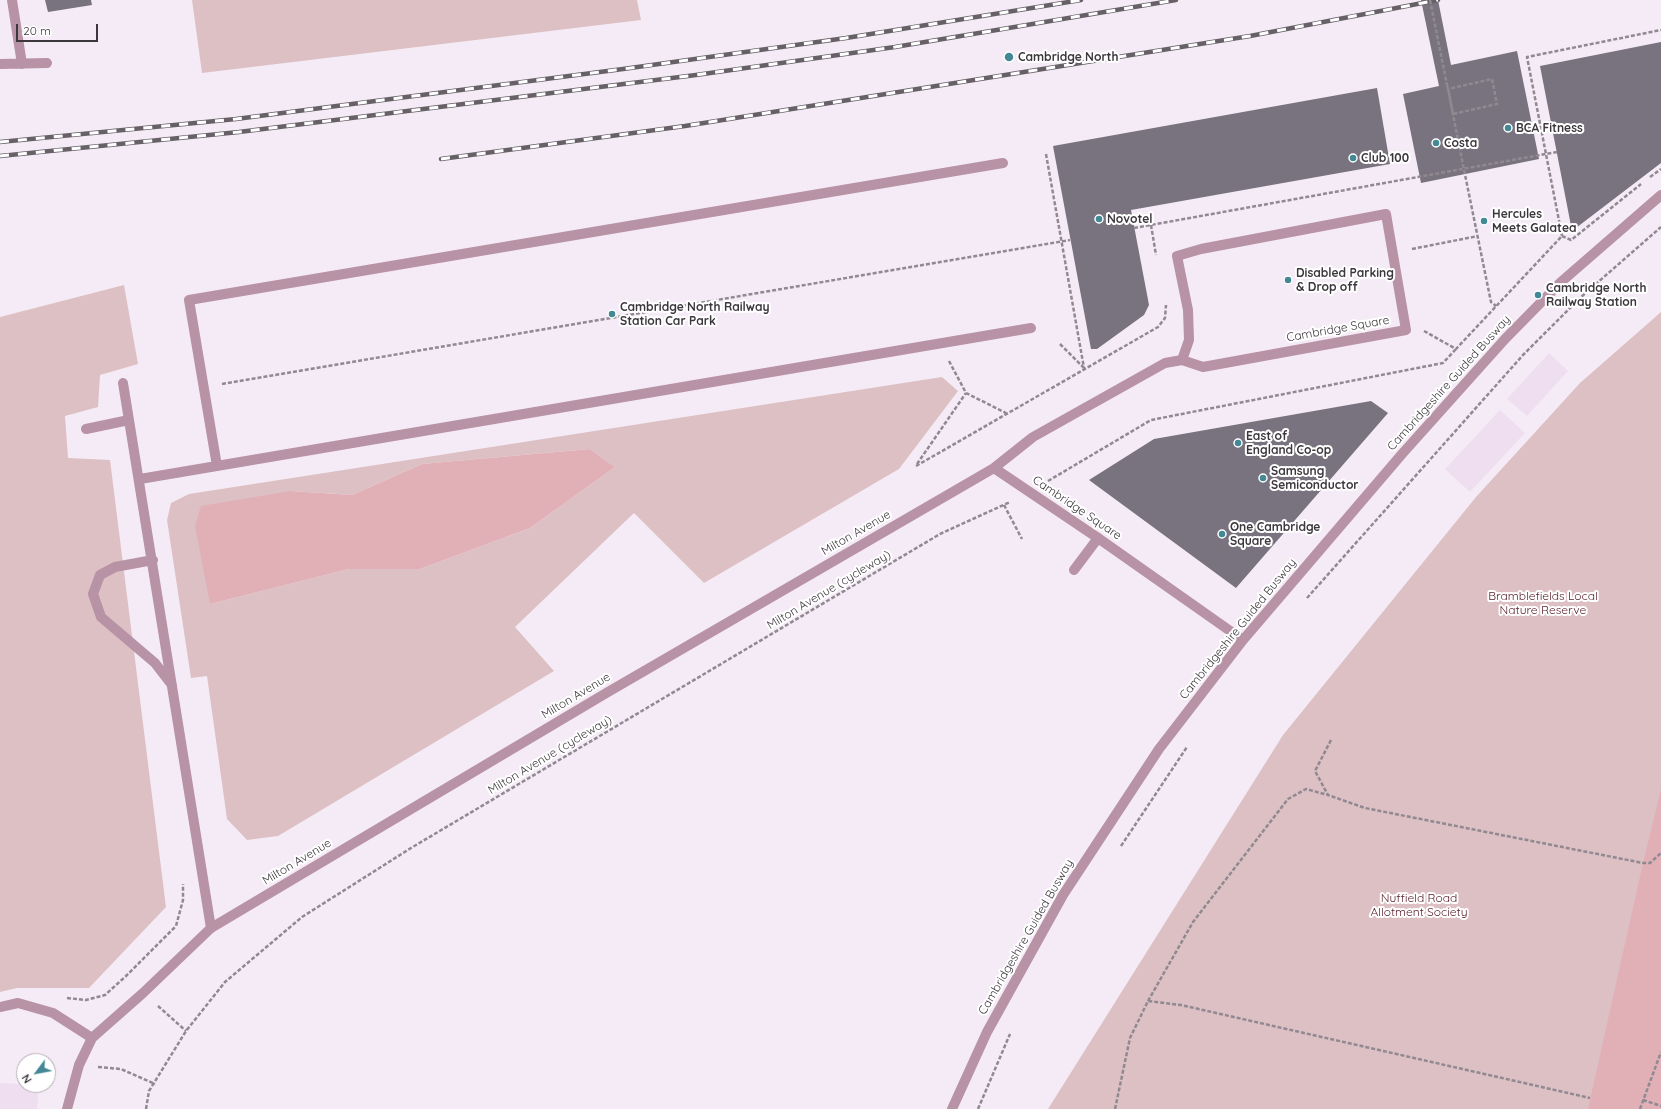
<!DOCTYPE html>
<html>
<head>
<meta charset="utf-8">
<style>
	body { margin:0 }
	#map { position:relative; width:1661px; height:1109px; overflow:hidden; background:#f5ebf6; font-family:Quicksand,sans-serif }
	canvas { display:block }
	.north { position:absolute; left:16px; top:1053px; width:40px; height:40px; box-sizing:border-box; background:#fff; border:1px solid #b1afb1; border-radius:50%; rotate:238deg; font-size:11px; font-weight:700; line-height:16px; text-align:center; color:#3c373c }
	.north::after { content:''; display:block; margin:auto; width:14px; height:18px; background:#438995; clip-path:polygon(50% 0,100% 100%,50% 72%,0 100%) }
	.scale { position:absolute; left:16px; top:24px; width:82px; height:18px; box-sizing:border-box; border:2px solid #3c373c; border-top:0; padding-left:5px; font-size:12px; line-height:14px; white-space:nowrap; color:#3c373c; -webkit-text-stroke:3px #fff; paint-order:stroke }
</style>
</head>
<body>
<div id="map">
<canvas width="1661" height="1109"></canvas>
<div class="north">N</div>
<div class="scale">20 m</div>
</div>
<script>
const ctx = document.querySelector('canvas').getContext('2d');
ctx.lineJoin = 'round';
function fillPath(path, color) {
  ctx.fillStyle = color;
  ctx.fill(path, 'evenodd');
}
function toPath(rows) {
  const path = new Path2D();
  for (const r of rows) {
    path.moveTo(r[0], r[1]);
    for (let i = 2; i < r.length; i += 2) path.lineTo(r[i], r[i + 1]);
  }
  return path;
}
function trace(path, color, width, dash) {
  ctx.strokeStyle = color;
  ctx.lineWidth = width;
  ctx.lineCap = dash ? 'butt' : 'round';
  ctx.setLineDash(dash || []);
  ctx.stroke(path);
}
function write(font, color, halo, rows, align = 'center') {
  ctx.font = font + ' Quicksand,sans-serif';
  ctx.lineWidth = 4;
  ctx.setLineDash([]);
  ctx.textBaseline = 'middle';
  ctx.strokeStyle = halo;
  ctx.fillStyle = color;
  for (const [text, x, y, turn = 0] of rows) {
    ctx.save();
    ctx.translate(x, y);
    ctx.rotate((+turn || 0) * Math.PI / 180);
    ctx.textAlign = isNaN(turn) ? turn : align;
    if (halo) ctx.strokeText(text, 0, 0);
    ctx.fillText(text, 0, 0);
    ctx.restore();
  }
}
fillPath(toPath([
	[1549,353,1568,371,1527,416,1507,399],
	[1500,410,1525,433,1470,492,1445,469],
	[0,1083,39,1085,37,1109,0,1109]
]), '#efdeef');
fillPath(toPath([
	[192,0,637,0,641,20,202,73],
	[124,285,138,364,100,375,98,407,65,416,68,458,110,460,166,907,89,988,17,988,0,992,0,317],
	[1661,312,1661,1109,1048,1109,1283,735,1476,497,1580,383],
	[942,377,958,391,899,469,704,583,634,513,515,627,554,671,278,836,247,840,227,819,207,676,191,678,167,520,171,503,189,494],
	[590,449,615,467,530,528,420,569,349,569,210,604,291,491,352,495,422,464]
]), '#ddc0c3');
fillPath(toPath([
	[590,449,615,467,530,528,420,569,349,569,210,604,195,526,201,506,291,491,352,495,422,464],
	[1661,789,1661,1109,1588,1109,1643,863]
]), '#e0b0b6');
fillPath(toPath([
	[45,0,91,0,92,5,48,12],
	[1421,0,1438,0,1451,65,1517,51,1539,159,1421,183,1403,94,1439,86],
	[1661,42,1661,163,1572,231,1540,66],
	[1377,88,1390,164,1131,210,1149,305,1144,315,1097,349,1091,349,1053,146],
	[1371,401,1388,413,1236,588,1089,480,1154,439]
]), '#78737f');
trace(toPath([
	[1447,85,1449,93,1453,114,1497,104,1492,79,1448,89,1462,160,1491,302,1496,306],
	[1046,154,1084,368],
	[1650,177,1661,169],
	[1151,225,1156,255],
	[1134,228,1557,152],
	[1562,236,1571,240,1641,184],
	[1412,249,1478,236],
	[1424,331,1456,349,1562,236,1527,57,1661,30],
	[1060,344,1084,368],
	[949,361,966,393,1006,413],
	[222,384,1070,240],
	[917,464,966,393],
	[916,466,1158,327,1165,318,1166,305],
	[1048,481,1151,420,1443,363,1456,349],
	[1004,505,1022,539],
	[1307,598,1523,355,1581,297,1661,227],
	[1331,740,1315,771,1328,795,1365,808,1643,863,1650,863,1661,853],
	[1121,846,1187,747],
	[67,998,86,1000,105,995,126,976,176,926,183,900,183,884],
	[1148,1001,1193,922,1288,799,1306,789,1328,795],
	[158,1006,186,1031],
	[98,1067,121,1069,155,1084],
	[1643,1100,1661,1106],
	[146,1109,149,1091,186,1031,225,982,302,917,411,848,940,534,1010,502],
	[978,1109,1010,1034],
	[1115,1109,1130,1038,1148,1001,1181,1005,1590,1098],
	[1640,1109,1661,1052]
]), '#908991', 2.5, [4, 2]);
trace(toPath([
	[12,0,22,64],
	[0,64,47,63],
	[1386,214,1406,330,1203,367,1182,360,1189,340,1188,310,1177,256,1201,249,1386,214],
	[123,383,211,928],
	[86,429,129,420],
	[217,466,189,300,1003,163],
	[140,479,1031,328],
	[153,560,115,567,100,575,93,594,101,617,155,663,172,685],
	[1074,570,1098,538]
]), '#b892a5', 10);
trace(toPath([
	[994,468,1098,538,1243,640],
	[0,1007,18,1003,53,1013,92,1038],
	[67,1109,79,1065,92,1038,143,993,211,928,608,692,994,468,1033,437,1165,363,1182,360],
	[952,1109,987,1032,1063,895,1159,749,1243,640,1402,454,1505,339,1561,282,1661,195]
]), '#b892a5', 10);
const rail = toPath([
	[0,142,236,119,623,69,846,38,1081,0],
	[0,156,239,132,696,75,895,47,1176,0],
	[441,159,685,126,1250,36,1438,0]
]);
trace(rail, '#676167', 4.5);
trace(rail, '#fff', 3, [9]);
trace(toPath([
	[1430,0,1447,85]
]), '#908991', 2.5, [4, 2]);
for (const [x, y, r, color] of [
	[1009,57,5,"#438995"],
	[1508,128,4,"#438995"],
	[1436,143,4,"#438995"],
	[1353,158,4,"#438995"],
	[1099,219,4,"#438995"],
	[1484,221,4,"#438995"],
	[1288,280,4,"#438995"],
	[1538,295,4,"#438995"],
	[612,314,4,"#438995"],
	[1238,443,4,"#438995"],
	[1263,478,4,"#438995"],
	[1222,534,4,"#438995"]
]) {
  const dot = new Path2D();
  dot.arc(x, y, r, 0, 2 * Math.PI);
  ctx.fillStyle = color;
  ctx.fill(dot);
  trace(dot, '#fff', 1.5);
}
write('bold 12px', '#3c373c', '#fff', [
	["Cambridge North",1018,57],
	["BCA Fitness",1516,128],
	["Costa",1444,143],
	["Club 100",1361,158],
	["Hercules",1492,214],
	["Meets Galatea",1492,228],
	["Novotel",1107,219],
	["Disabled Parking",1296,273],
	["& Drop off",1296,287],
	["Cambridge North",1546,288],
	["Railway Station",1546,302],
	["Cambridge North Railway",620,307],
	["Station Car Park",620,321],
	["East of",1246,436],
	["England Co-op",1246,450],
	["Samsung",1271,471],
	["Semiconductor",1271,485],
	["One Cambridge",1230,527],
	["Square",1230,541]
], 'left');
write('12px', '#3c373c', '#fff', [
	["Cambridge Square",1338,329,-10],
	["Cambridgeshire Guided Busway",1449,383,-48],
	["Cambridge Square",1077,508,34],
	["Milton Avenue",856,533,-30],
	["Milton Avenue (cycleway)",829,590,-31],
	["Cambridgeshire Guided Busway",1238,629,-51],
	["Milton Avenue",576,696,-31],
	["Milton Avenue (cycleway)",550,755,-31],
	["Milton Avenue",297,862,-31],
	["Cambridgeshire Guided Busway",1026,937,-60]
]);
write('12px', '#5a202d', '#fff', [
	["Bramblefields Local",1543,596],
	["Nature Reserve",1543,610],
	["Nuffield Road",1419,898],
	["Allotment Society",1419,912]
]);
</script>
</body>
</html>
